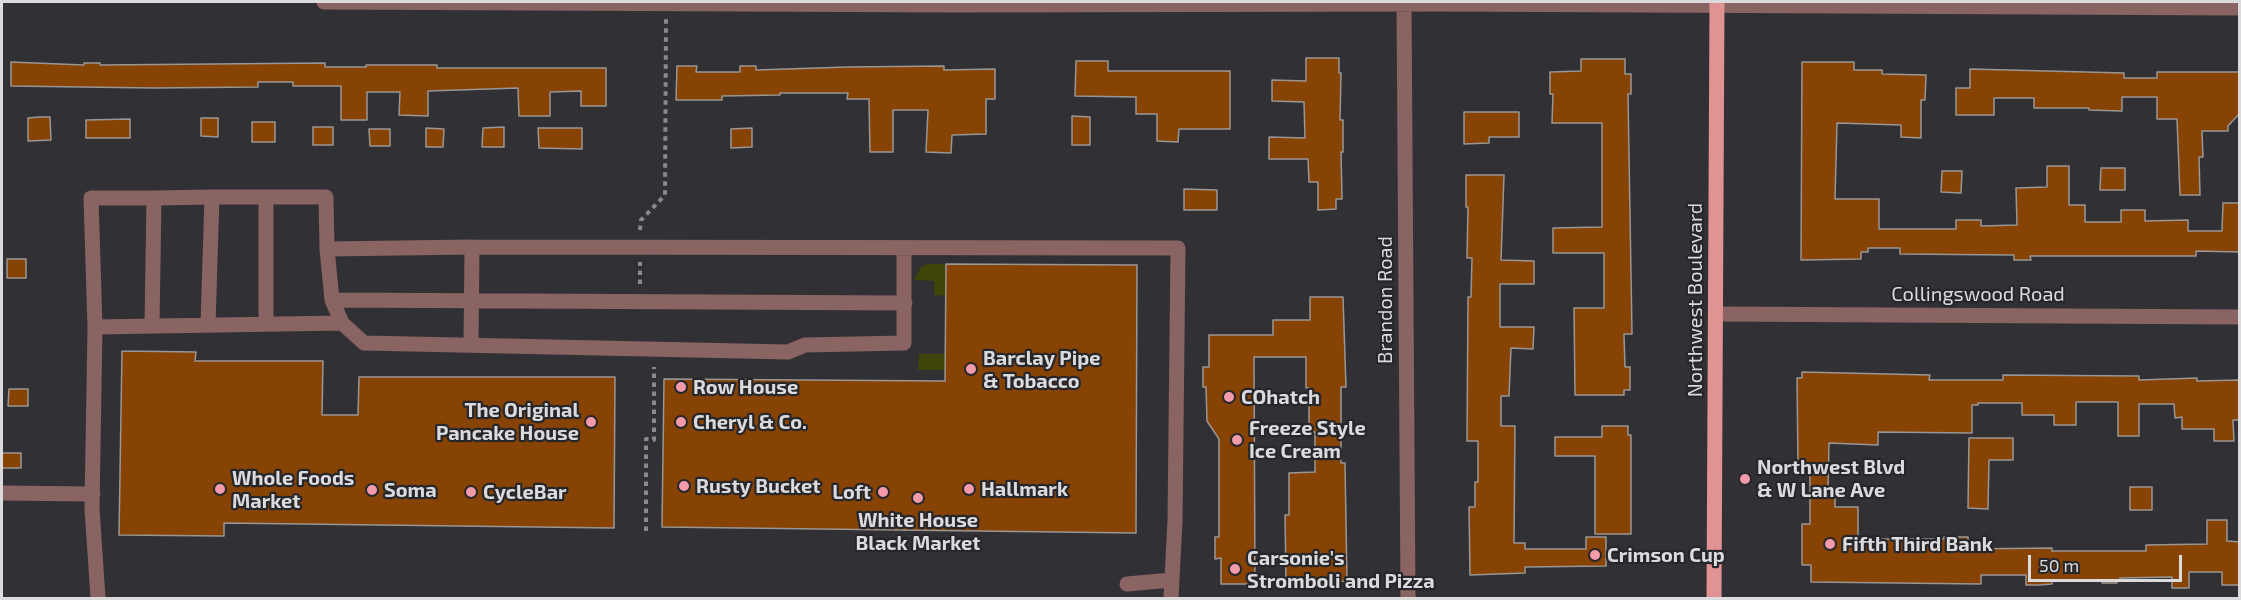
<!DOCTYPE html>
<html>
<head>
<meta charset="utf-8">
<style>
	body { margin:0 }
	#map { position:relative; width:2241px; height:600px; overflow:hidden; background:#313135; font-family:"Exo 2",sans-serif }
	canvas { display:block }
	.frame { position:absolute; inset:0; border:3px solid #dbdbdd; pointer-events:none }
	.scale { position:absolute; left:2028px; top:555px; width:154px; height:27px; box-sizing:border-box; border:3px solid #dbdbdd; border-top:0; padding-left:8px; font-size:18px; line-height:21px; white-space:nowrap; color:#dbdbdd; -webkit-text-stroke:4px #27272b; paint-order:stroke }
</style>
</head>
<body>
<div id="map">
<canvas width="2241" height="600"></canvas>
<div class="frame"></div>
<div class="scale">50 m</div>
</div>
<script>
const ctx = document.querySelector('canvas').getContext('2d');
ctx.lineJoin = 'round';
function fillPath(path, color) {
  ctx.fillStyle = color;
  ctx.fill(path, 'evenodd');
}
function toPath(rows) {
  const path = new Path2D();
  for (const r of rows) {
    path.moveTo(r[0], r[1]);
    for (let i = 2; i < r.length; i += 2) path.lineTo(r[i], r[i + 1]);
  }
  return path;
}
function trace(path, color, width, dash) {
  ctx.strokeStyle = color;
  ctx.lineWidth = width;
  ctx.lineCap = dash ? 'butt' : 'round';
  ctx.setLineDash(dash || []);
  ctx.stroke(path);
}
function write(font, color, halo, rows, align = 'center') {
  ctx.font = font + ' "Exo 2",sans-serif';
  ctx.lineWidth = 4.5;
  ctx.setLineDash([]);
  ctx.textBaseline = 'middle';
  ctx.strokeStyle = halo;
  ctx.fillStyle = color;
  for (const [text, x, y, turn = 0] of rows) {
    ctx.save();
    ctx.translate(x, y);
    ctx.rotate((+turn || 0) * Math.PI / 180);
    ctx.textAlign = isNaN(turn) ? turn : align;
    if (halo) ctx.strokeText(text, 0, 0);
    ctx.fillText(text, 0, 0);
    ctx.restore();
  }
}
fillPath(toPath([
	[928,264,946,264,946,296,934,295,934,281,914,280,921,267],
	[919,354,945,354,945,370,918,370]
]), '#3f4408');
const building = toPath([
	[1306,58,1339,58,1339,73,1341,73,1340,120,1343,120,1343,152,1341,152,1342,199,1336,199,1336,209,1318,210,1318,182,1309,182,1308,159,1269,159,1269,137,1305,138,1304,102,1272,101,1272,80,1306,81,1306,58],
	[1581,59,1625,59,1625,74,1631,74,1631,94,1628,94,1632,334,1624,334,1625,367,1630,367,1630,390,1624,390,1624,395,1575,395,1574,308,1604,308,1604,253,1553,253,1553,228,1602,227,1602,123,1552,123,1553,94,1550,94,1550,72,1581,71,1581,59],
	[1076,61,1108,61,1108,71,1230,71,1230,129,1179,129,1178,142,1157,141,1157,114,1136,114,1136,97,1075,96,1076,61],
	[11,62,84,65,84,63,100,63,100,65,325,63,325,67,366,67,366,65,437,65,437,68,606,68,606,106,581,106,581,91,550,92,550,116,519,116,518,88,428,91,428,116,399,115,400,92,367,92,367,120,341,120,341,86,293,86,293,82,258,82,258,87,154,88,11,86,11,62],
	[1802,62,1854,62,1854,70,1882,70,1882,74,1926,75,1925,100,1921,100,1921,138,1901,137,1901,125,1837,123,1835,199,1879,199,1879,229,1956,229,1956,220,1981,220,1981,226,2017,225,2016,188,2047,187,2047,166,2069,166,2069,205,2085,205,2085,222,2121,222,2121,210,2145,210,2145,221,2188,220,2188,231,2222,231,2223,203,2240,203,2240,252,2196,251,2196,256,2030,256,2031,260,2014,260,2014,255,1900,254,1900,248,1868,248,1868,252,1861,252,1861,259,1801,260,1802,62],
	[677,66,697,66,696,72,740,72,740,66,756,66,756,70,848,67,944,66,944,70,995,69,995,99,986,99,986,134,952,135,951,153,926,152,928,110,893,110,893,152,870,152,869,99,847,99,848,93,780,93,780,95,722,96,722,100,676,100,677,66],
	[1970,69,2124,73,2124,78,2157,78,2157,72,2240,72,2240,113,2228,126,2228,131,2202,131,2203,157,2199,157,2200,195,2180,195,2177,119,2157,119,2157,97,2122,97,2122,111,2089,110,2089,108,2034,108,2034,98,1994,98,1994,115,1956,115,1956,88,1970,88,1970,69],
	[1464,112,1519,112,1519,137,1489,137,1489,143,1464,144,1464,112],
	[1072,116,1090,117,1090,145,1072,145,1072,116],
	[39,117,50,117,51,140,28,141,28,118,39,117],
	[201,118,218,118,218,137,201,136,201,118],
	[130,119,130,138,86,138,86,120,130,119],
	[252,122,275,122,275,142,252,142,252,122],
	[313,127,333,127,333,145,313,145,313,127],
	[504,127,504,147,482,147,483,128,504,127],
	[426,128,444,129,443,147,426,147,426,128],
	[538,128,582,128,582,149,539,148,538,128],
	[752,128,752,147,731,148,731,129,752,128],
	[369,129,390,129,390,146,370,146,369,129],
	[2101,168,2125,168,2125,190,2100,190,2101,168],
	[1942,171,1962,171,1961,193,1941,192,1942,171],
	[1466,175,1504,175,1501,260,1534,261,1534,284,1500,284,1500,327,1534,327,1533,349,1511,348,1509,396,1501,396,1501,426,1515,426,1514,543,1525,543,1525,549,1586,549,1586,537,1606,537,1606,566,1525,567,1525,573,1470,575,1469,507,1475,507,1475,482,1478,482,1478,441,1467,441,1468,297,1471,297,1472,258,1467,258,1468,207,1466,207,1466,175],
	[1184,189,1217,190,1217,210,1184,210,1184,189],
	[7,259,26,259,26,278,7,278,7,259],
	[946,264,1137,265,1136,533,662,527,664,379,945,381,946,264],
	[1310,297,1343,297,1346,387,1341,387,1341,463,1345,463,1347,581,1286,583,1285,515,1289,515,1289,473,1315,472,1315,432,1309,432,1309,388,1306,388,1306,357,1254,357,1255,584,1221,584,1221,558,1215,559,1215,537,1219,537,1219,439,1207,421,1206,387,1203,387,1203,367,1209,367,1209,335,1273,335,1273,320,1310,320,1310,297],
	[122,351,196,352,195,361,323,361,322,415,358,415,359,377,615,377,614,528,224,523,224,536,119,535,122,351],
	[1802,372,1930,375,1929,380,2003,380,2003,375,2139,376,2139,380,2197,378,2197,381,2240,380,2240,420,2233,420,2234,441,2214,441,2214,429,2182,429,2182,417,2175,418,2174,404,2139,404,2139,436,2118,436,2118,402,2076,402,2076,425,2054,425,2054,415,2022,415,2022,403,1978,403,1978,405,1972,405,1972,433,1878,432,1878,445,1829,443,1828,487,1835,487,1835,507,1858,507,1858,539,1944,539,1944,537,1968,537,1968,549,2052,548,2052,551,2146,551,2146,545,2207,544,2207,520,2227,520,2227,541,2240,542,2240,585,2222,585,2222,572,2189,572,2189,588,2172,588,2172,577,2120,578,2120,580,2117,580,2117,583,2102,583,2102,580,2052,580,2052,584,2039,585,2026,585,2026,575,1981,575,1981,584,1811,582,1811,565,1802,565,1802,524,1810,524,1810,466,1798,466,1797,378,1802,378,1802,372],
	[9,389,28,389,28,406,8,406,9,389],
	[1602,426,1628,426,1628,435,1631,435,1631,534,1595,534,1595,456,1555,456,1555,437,1602,437,1602,426],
	[1969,438,2013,438,2013,460,1989,460,1988,509,1968,508,1969,438],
	[2,453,21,453,21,468,2,468,2,453],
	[2130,487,2152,487,2152,510,2130,510,2130,487]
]);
fillPath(building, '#874304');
trace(building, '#9b9693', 1.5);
trace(toPath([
	[640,230,641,220,665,195,666,19],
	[640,284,640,262],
	[646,531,646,439,654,440,654,367]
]), '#8a8a8d', 4, [4.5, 4.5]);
trace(toPath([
	[324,2,953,5,1441,4,2240,8],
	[1404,2,1408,598],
	[472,247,1178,248,1175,521,1171,598],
	[332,300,905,303],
	[1717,314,2240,317],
	[266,324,266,197,326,197,327,249],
	[208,325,212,197,266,197],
	[152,326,154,198,212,197],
	[95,327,91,198,154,198],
	[471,345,472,247,327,249,332,300,342,323,364,343,788,352,805,345,904,343,904,249],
	[2,493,93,494],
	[1127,584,1171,580],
	[98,598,92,508,95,327,342,323]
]), '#8a6363', 15);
trace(toPath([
	[1714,598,1717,2]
]), '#e19293', 15);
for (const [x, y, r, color] of [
	[971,369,6,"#f39aab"],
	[681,387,6,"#f39aab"],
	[1229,397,6,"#f39aab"],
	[591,422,6,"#f39aab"],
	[681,422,6,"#f39aab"],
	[1237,440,6,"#f39aab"],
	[1745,479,6,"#f39aab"],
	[684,486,6,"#f39aab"],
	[220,489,6,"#f39aab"],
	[969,489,6,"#f39aab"],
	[372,490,6,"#f39aab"],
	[471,492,6,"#f39aab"],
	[883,492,6,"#f39aab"],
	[918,498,6,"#f39aab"],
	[1830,544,6,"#f39aab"],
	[1595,555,6,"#f39aab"],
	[1235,569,6,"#f39aab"]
]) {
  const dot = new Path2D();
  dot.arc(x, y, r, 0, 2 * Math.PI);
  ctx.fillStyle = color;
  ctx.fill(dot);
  trace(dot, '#27272b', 2);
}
write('20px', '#dbdbdd', '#27272b', [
	["Collingswood Road",1978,294],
	["Brandon Road",1385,300,-90],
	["Northwest Boulevard",1695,300,-90]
]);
write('bold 20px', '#dbdbdd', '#27272b', [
	["Barclay Pipe",983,358],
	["& Tobacco",983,381],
	["Row House",693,387],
	["COhatch",1241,397],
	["The Original",579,410,"right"],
	["Pancake House",579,433,"right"],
	["Cheryl & Co.",693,422],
	["Freeze Style",1249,428],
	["Ice Cream",1249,451],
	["Northwest Blvd",1757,467],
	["& W Lane Ave",1757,490],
	["Whole Foods",232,478],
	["Market",232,501],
	["Rusty Bucket",696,486],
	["Hallmark",981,489],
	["Soma",384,490],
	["CycleBar",483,492],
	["Loft",871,492,"right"],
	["White House",918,520,"center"],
	["Black Market",918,543,"center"],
	["Fifth Third Bank",1842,544],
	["Crimson Cup",1607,555],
	["Carsonie's",1247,558],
	["Stromboli and Pizza",1247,581]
], 'left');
</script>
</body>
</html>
